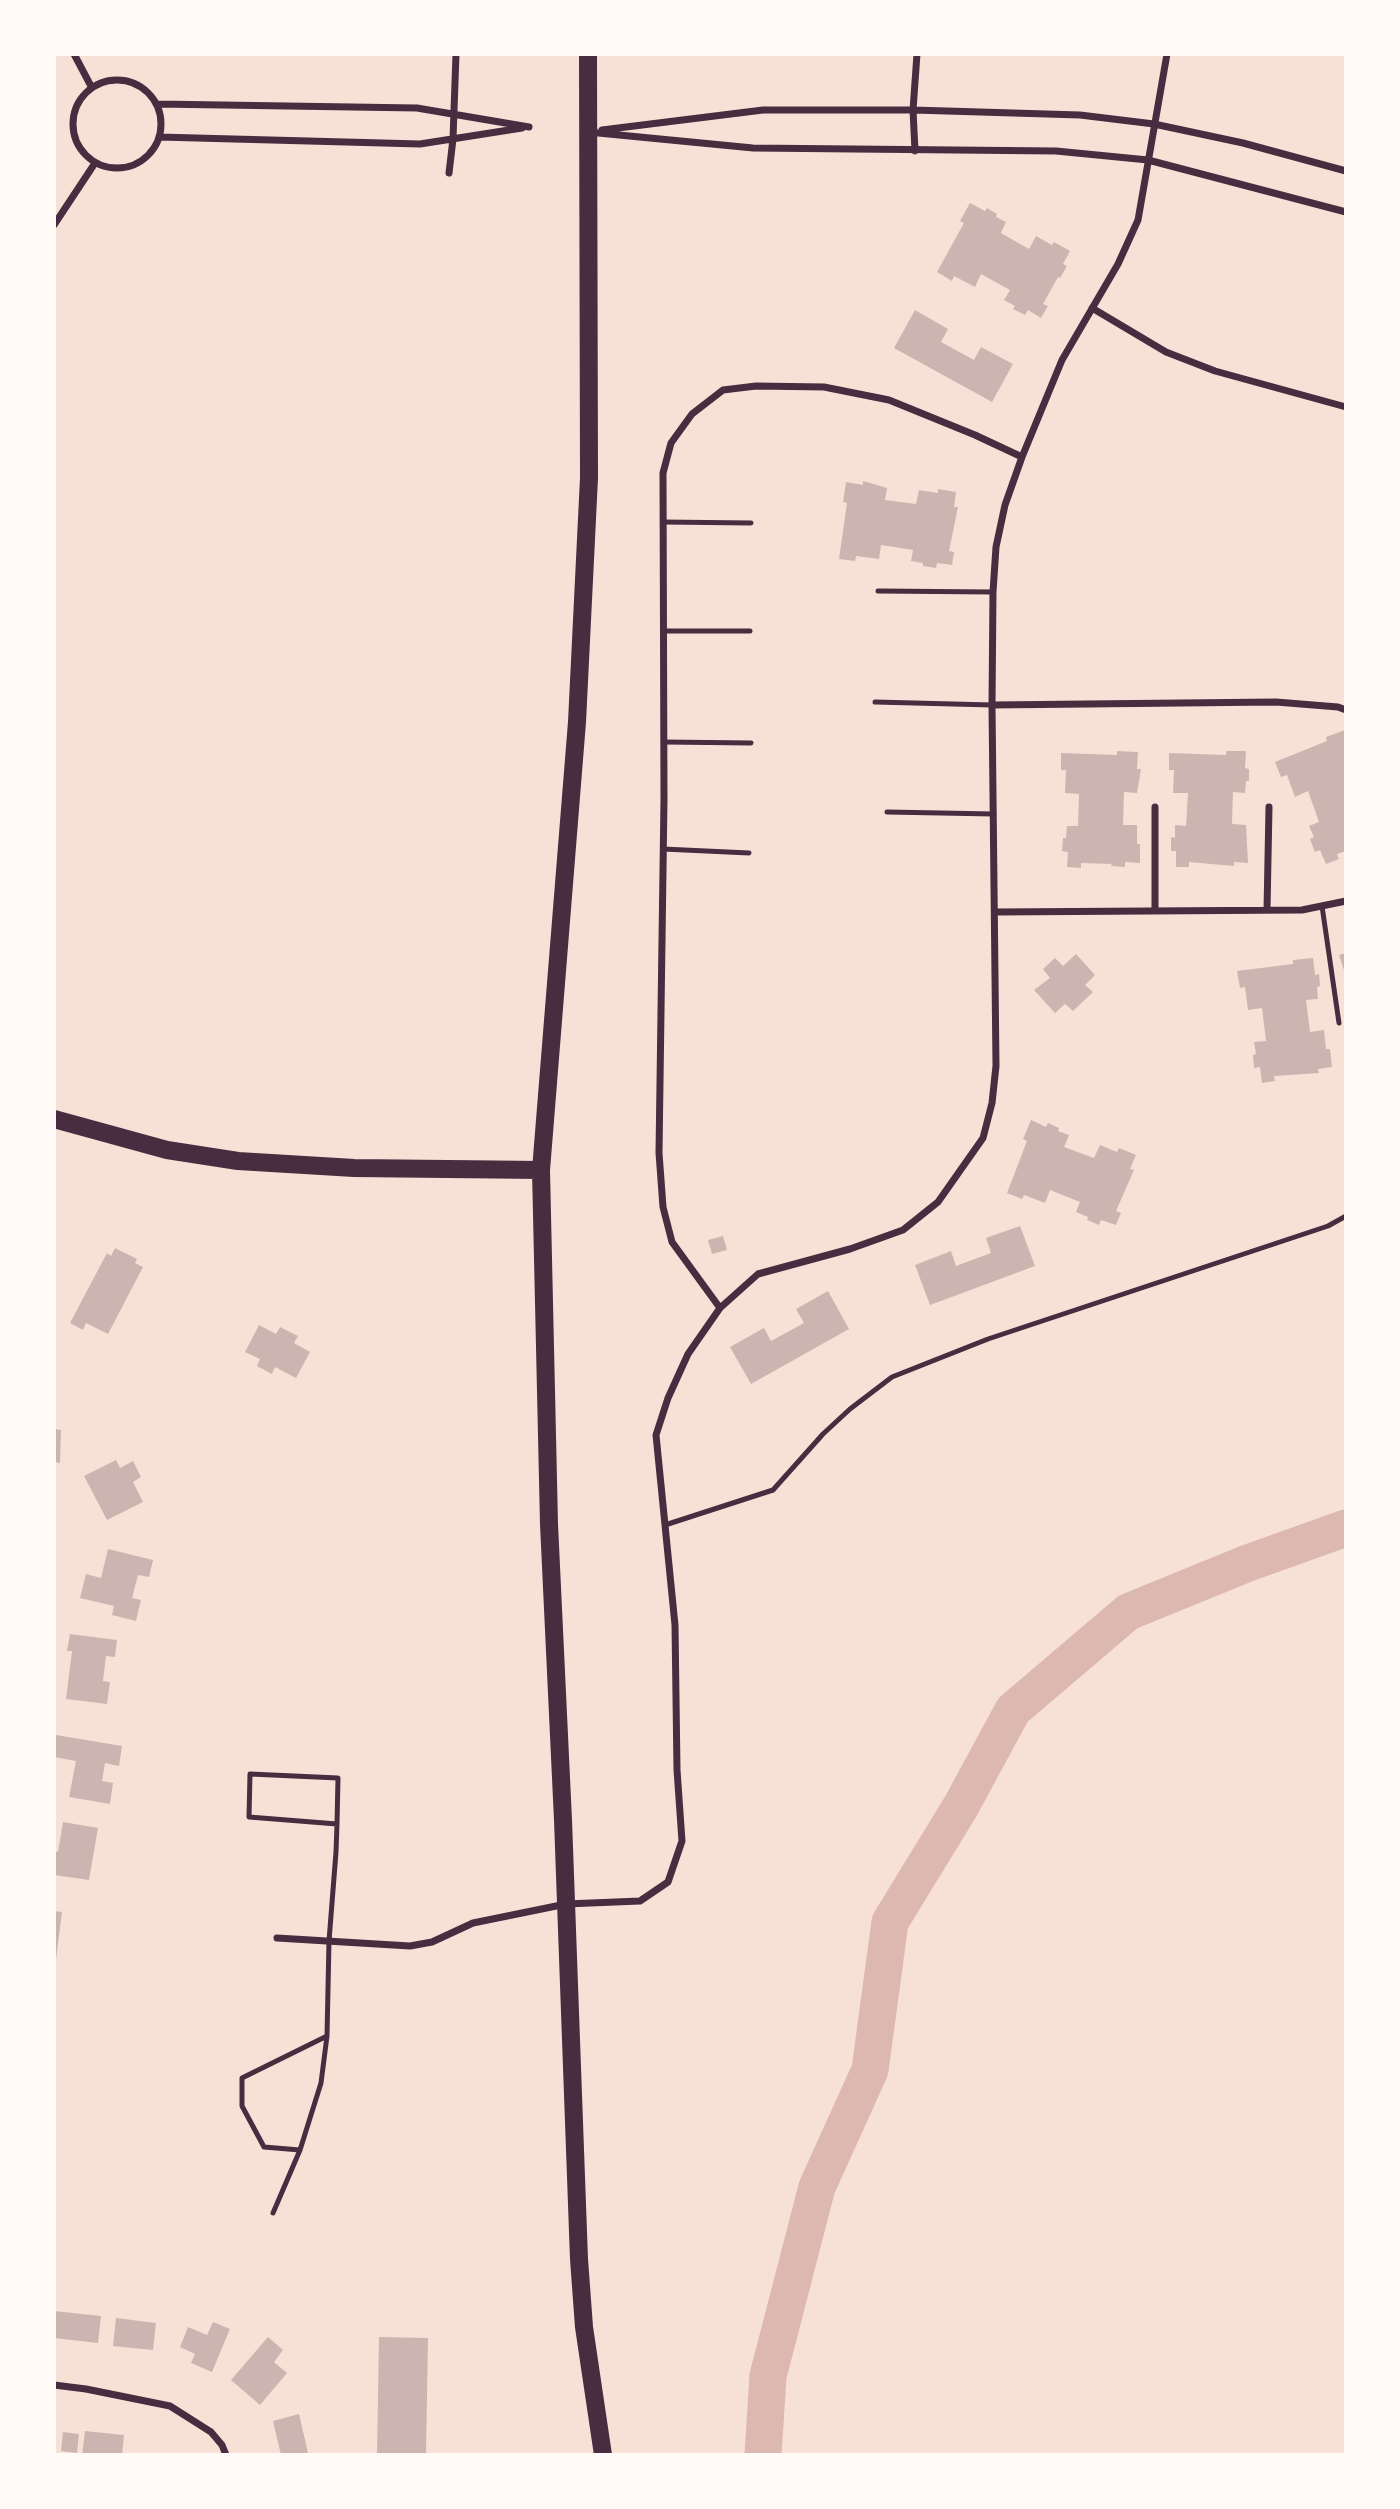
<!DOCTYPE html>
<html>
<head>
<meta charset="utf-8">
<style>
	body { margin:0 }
	#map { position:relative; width:1400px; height:2509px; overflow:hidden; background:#f7e1d7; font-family:"Space Grotesk",sans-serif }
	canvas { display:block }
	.frame { position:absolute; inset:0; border:56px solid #fffaf5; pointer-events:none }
</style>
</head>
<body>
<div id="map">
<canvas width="1400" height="2509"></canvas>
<div class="frame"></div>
</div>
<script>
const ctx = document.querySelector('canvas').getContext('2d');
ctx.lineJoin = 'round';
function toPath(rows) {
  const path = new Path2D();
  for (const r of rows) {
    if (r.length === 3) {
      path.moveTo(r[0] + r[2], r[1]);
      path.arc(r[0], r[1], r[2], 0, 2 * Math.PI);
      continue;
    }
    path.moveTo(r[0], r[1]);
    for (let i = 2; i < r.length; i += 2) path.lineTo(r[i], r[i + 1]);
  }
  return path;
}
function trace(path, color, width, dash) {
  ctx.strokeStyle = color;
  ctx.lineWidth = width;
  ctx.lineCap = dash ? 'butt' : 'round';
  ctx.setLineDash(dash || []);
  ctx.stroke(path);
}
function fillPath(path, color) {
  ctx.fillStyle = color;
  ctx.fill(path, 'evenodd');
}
trace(toPath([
	[763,2455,768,2376,817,2187,870,2070,890,1922,961,1806,1013,1710,1128,1612,1248,1563,1346,1528]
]), '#dcb8b0', 37);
fillPath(toPath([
	[970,203,985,211,987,208,997,214,996,217,1006,222,1001,233,1029,249,1036,236,1052,245,1054,242,1070,251,1063,264,1067,266,1060,278,1058,277,1043,304,1048,306,1041,318,1028,310,1025,315,1013,309,1015,306,1004,300,1010,290,981,274,975,287,954,276,952,281,937,272,964,223,960,221],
	[915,310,948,329,941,342,974,360,981,347,1013,364,992,402,894,348],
	[863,481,887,488,885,500,916,504,919,490,938,493,938,489,956,492,954,507,958,507,949,551,954,552,952,565,937,563,936,568,923,566,923,563,911,561,913,550,881,545,879,559,856,556,855,561,839,559,847,503,843,502,846,482,863,485],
	[1345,730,1346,851,1337,854,1339,859,1326,864,1320,850,1315,852,1310,839,1314,837,1309,826,1319,822,1308,791,1295,797,1287,775,1281,777,1275,762,1327,741,1326,737],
	[1117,751,1138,752,1137,769,1141,769,1137,793,1124,792,1123,825,1137,825,1137,844,1140,844,1140,863,1125,862,1125,867,1111,866,1112,864,1081,863,1081,868,1067,867,1068,852,1062,851,1063,838,1066,838,1067,826,1078,826,1079,794,1065,793,1066,770,1061,770,1061,753,1117,755],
	[1226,751,1246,751,1245,768,1249,769,1249,781,1246,781,1245,793,1233,792,1232,824,1246,825,1248,863,1234,862,1234,866,1189,862,1189,867,1176,867,1176,851,1171,851,1171,837,1175,838,1175,825,1186,826,1188,793,1173,793,1174,770,1169,770,1169,753,1226,755],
	[1346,953,1346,973,1345,973,1339,955],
	[1076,954,1095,975,1085,985,1093,992,1073,1011,1065,1004,1055,1013,1034,990,1050,978,1043,969,1055,958,1063,966],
	[1313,958,1315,975,1319,974,1320,986,1317,987,1318,999,1306,1000,1310,1032,1324,1030,1326,1049,1330,1049,1332,1067,1318,1069,1319,1073,1274,1076,1275,1081,1262,1083,1260,1067,1254,1068,1253,1055,1256,1054,1254,1042,1266,1041,1262,1008,1248,1010,1245,987,1240,988,1237,971,1293,964,1293,960],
	[1031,1120,1046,1127,1048,1123,1059,1128,1058,1131,1069,1135,1064,1147,1094,1158,1100,1145,1117,1152,1119,1148,1136,1155,1130,1169,1134,1170,1116,1211,1121,1213,1116,1225,1101,1220,1099,1225,1087,1220,1088,1217,1076,1212,1080,1202,1050,1190,1045,1203,1024,1195,1022,1199,1007,1193,1027,1141,1023,1139],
	[1020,1226,1035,1266,930,1305,915,1265,951,1251,956,1266,991,1253,986,1238],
	[723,1236,727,1250,712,1254,708,1240],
	[115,1248,137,1259,135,1263,143,1267,108,1334,86,1323,83,1330,70,1323,107,1253,111,1256],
	[828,1291,849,1329,751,1384,730,1347,764,1328,771,1341,804,1323,796,1309],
	[259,1325,276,1334,280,1327,298,1336,294,1343,310,1352,296,1378,275,1367,272,1374,257,1366,260,1359,245,1352],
	[54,1429,61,1430,60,1463,54,1462],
	[116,1460,120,1468,133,1461,141,1477,133,1482,143,1502,107,1520,84,1476],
	[108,1549,153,1560,149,1577,138,1575,132,1598,141,1600,136,1621,112,1615,114,1606,80,1598,86,1574,101,1578],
	[70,1634,117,1640,115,1657,106,1656,103,1681,110,1682,107,1704,66,1699,72,1651,67,1651],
	[56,1735,122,1746,119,1766,105,1763,102,1781,113,1783,110,1804,69,1797,76,1761,54,1757],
	[63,1822,98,1828,89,1880,54,1875,54,1851,58,1852],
	[54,1911,62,1912,56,1959,54,1959],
	[54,2311,101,2316,98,2343,54,2338],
	[116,2318,156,2323,153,2350,113,2346],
	[213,2322,230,2329,212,2372,191,2363,195,2354,180,2347,188,2327,207,2335],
	[268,2337,283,2350,274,2362,287,2373,260,2405,231,2380],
	[379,2337,428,2338,426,2455,377,2455],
	[299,2414,308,2453,281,2455,273,2421],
	[85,2431,124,2435,122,2455,82,2455],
	[63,2432,79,2434,77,2453,61,2451]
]), '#ccb4b1');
trace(toPath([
	[663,522,751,523],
	[878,591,993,592],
	[664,631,750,631],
	[875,702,992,705],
	[664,742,751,743],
	[887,812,994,814],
	[663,849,749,853],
	[1322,906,1339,1023],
	[665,1525,773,1490,823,1434,850,1409,892,1377,988,1339,1328,1226,1346,1216],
	[300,2150,264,2147,242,2106,242,2078,327,2036],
	[273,2213,300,2150,321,2083,327,2036,329,1941,336,1852,337,1824,338,1778,250,1774,249,1817,337,1824]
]), '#4a2c40', 5);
trace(toPath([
	[74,54,92,88],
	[117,124,44],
	[157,104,417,108,529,127],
	[602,130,763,110,913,110,1080,115,1154,124,1243,143,1346,171],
	[588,132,753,148,1056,151,1148,160,1346,212],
	[159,137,420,144,522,128],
	[915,151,913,110,917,54],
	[449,173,453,139,456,54],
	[54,225,95,163],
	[1092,308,1166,352,1215,371,1346,407],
	[992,705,1276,702,1338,707,1346,710],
	[1155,807,1155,911],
	[1267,910,1269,807],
	[996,912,1302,910,1346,901],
	[720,1308,672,1242,663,1207,659,1153,664,799,663,473,671,443,692,414,723,390,756,386,824,387,889,400,975,435,1022,457],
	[277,1938,410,1946,432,1942,473,1923,566,1904,640,1901,668,1882,682,1841,677,1770,675,1625,656,1435,668,1398,688,1354,720,1308,758,1274,850,1249,903,1230,938,1202,983,1138,992,1103,996,1066,992,705,993,592,996,547,1005,505,1022,457,1062,360,1118,264,1138,220,1167,54],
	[54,2385,86,2389,170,2406,211,2432,222,2445,226,2455]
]), '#4a2c40', 7);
trace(toPath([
	[588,54,589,478,577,722,541,1170,549,1524,563,1820,579,2259,584,2327,603,2455],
	[54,1119,167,1150,238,1161,354,1168,541,1170]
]), '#4a2c40', 18);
</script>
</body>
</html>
